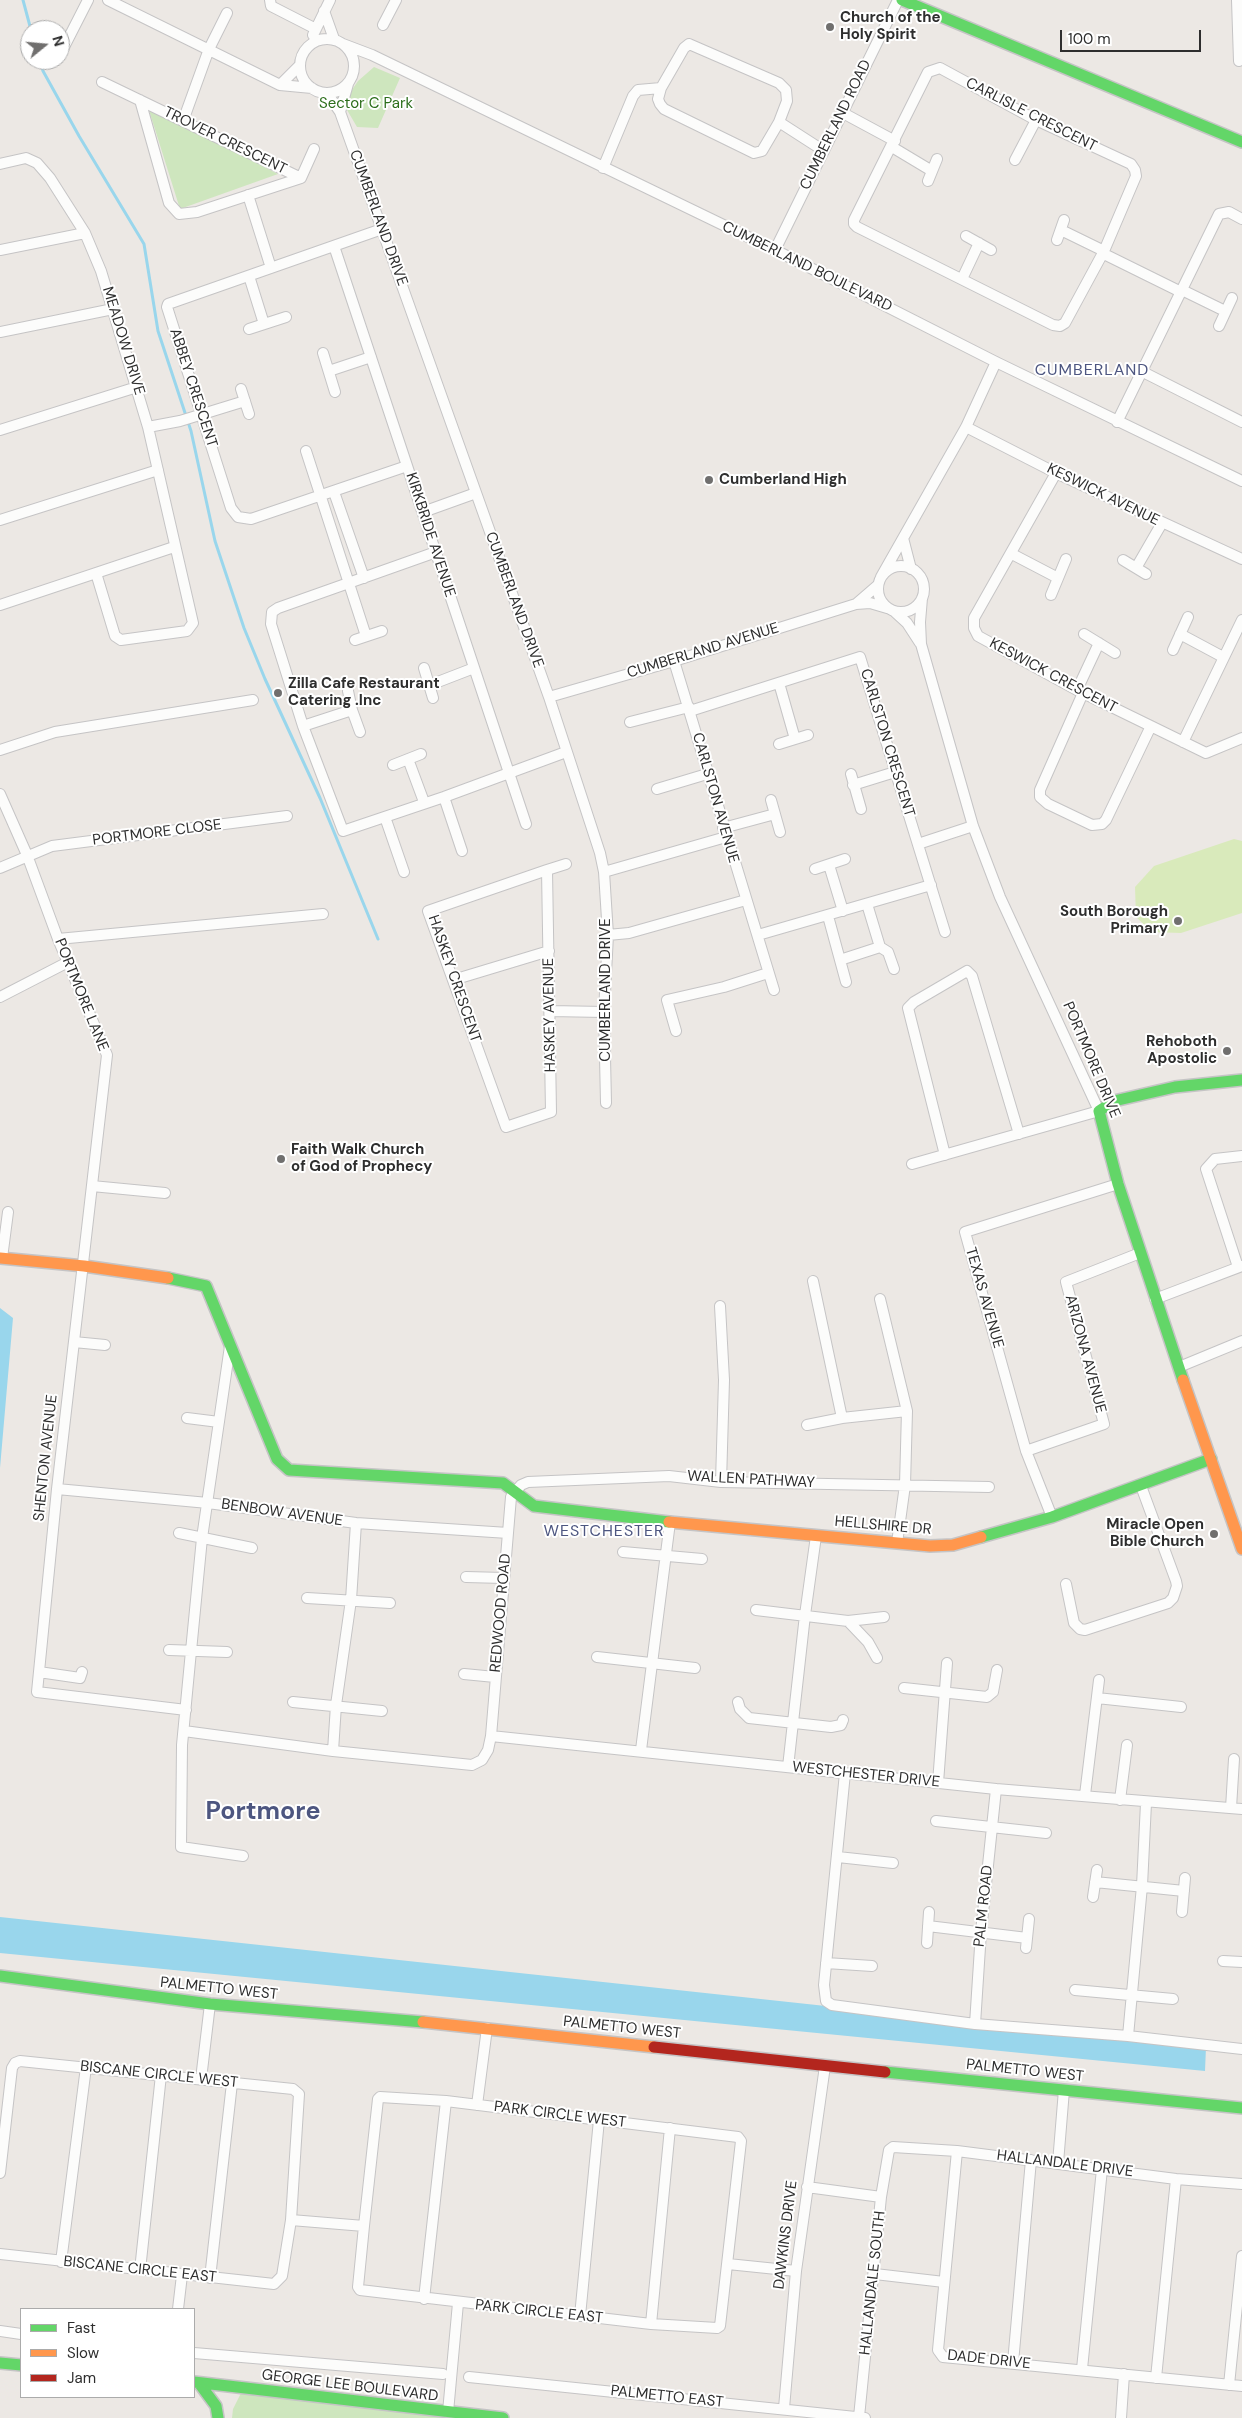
<!DOCTYPE html>
<html>
<head>
<meta charset="utf-8">
<style>
	body { margin:0 }
	#map { position:relative; width:1242px; height:2418px; overflow:hidden; background:#ece8e4; font-family:"DM Sans",sans-serif }
	canvas { display:block }
	.legend { position:absolute; left:20px; top:2308px; width:175px; height:90px; box-sizing:border-box; background:#fff; border:1px solid #ababab; margin:0; padding:6px 9px; list-style:none; font-size:15px; color:#2e2e2e }
	.legend li { display:flex; align-items:center; gap:10px; height:25px }
	.legend b { width:25px; border:1px solid #ababab }
	.north { position:absolute; left:20px; top:20px; width:50px; height:50px; box-sizing:border-box; background:#fff; border:1px solid #ababab; border-radius:50%; rotate:73deg; font-size:14px; font-weight:700; line-height:20px; text-align:center; color:#2e2e2e }
	.north::after { content:''; display:block; margin:auto; width:18px; height:22px; background:#706f6e; clip-path:polygon(50% 0,100% 100%,50% 72%,0 100%) }
	.scale { position:absolute; left:1060px; top:30px; width:141px; height:22px; box-sizing:border-box; border:2px solid #2e2e2e; border-top:0; padding-left:6px; font-size:15px; line-height:18px; white-space:nowrap; color:#2e2e2e; -webkit-text-stroke:4px #fff; paint-order:stroke }
</style>
</head>
<body>
<div id="map">
<canvas width="1242" height="2418"></canvas>
<ul class="legend">
<li><b style="height:6px;background:#63d668"></b>Fast</li>
<li><b style="height:6px;background:#ff974d"></b>Slow</li>
<li><b style="height:6px;background:#b3261e"></b>Jam</li>
</ul>
<div class="north">N</div>
<div class="scale">100 m</div>
</div>
<script>
const ctx = document.querySelector('canvas').getContext('2d');
ctx.lineJoin = 'round';
function fillPath(path, color) {
  ctx.fillStyle = color;
  ctx.fill(path, 'evenodd');
}
function toPath(rows) {
  const path = new Path2D();
  for (const r of rows) {
    if (r.length === 3) {
      path.moveTo(r[0] + r[2], r[1]);
      path.arc(r[0], r[1], r[2], 0, 2 * Math.PI);
      continue;
    }
    path.moveTo(r[0], r[1]);
    for (let i = 2; i < r.length; i += 2) path.lineTo(r[i], r[i + 1]);
  }
  return path;
}
function trace(path, color, width, dash) {
  ctx.strokeStyle = color;
  ctx.lineWidth = width;
  ctx.lineCap = dash ? 'butt' : 'round';
  ctx.setLineDash(dash || []);
  ctx.stroke(path);
}
function write(font, color, halo, rows, align = 'center') {
  ctx.font = font + ' "DM Sans",sans-serif';
  ctx.lineWidth = 4;
  ctx.setLineDash([]);
  ctx.textBaseline = 'middle';
  ctx.strokeStyle = halo;
  ctx.fillStyle = color;
  for (const [text, x, y, turn = 0] of rows) {
    ctx.save();
    ctx.translate(x, y);
    ctx.rotate((+turn || 0) * Math.PI / 180);
    ctx.textAlign = isNaN(turn) ? turn : align;
    if (halo) ctx.strokeText(text, 0, 0);
    ctx.fillText(text, 0, 0);
    ctx.restore();
  }
}
fillPath(toPath([
	[374,67,400,78,378,128,357,127,343,103,358,81],
	[148,107,278,174,180,209],
	[243,2389,452,2418,232,2418,233,2409]
]), '#cee6be');
fillPath(toPath([
	[1234,839,1242,841,1242,913,1181,933,1152,932,1136,917,1135,887,1154,866]
]), '#d9eabb');
fillPath(toPath([
	[0,1308,13,1318,0,1468],
	[0,1917,1206,2047,1205,2071,0,1953]
]), '#99d6ec');
trace(toPath([
	[23,0,31,30],
	[40,60,43,71,79,136,144,244,158,331,191,431,215,541,244,628,265,679,320,798,378,939]
]), '#99d6ec', 3);
const street = toPath([
	[108,0,280,85,312,88],
	[270,0,271,6,316,29],
	[1237,0,1239,61],
	[324,11,334,39],
	[383,25,396,0],
	[313,35,330,0],
	[327,66,27],
	[343,44,372,55,775,250,996,362,1242,481],
	[689,44,779,83,786,90,787,101,779,122,762,151,754,153,664,109,660,104,658,99,661,88,684,48,689,44],
	[63,49,88,0],
	[940,68,1036,120,1131,164,1135,170,1136,176,1104,251,1065,323,1060,326,1053,325,857,227,854,224,854,220,928,72,940,68],
	[102,82,301,178],
	[280,85,300,65],
	[327,93,340,112,549,697,600,853,604,872,608,935,604,1012,606,1103],
	[140,100,169,203,179,214,197,212,301,178],
	[340,112,348,84],
	[843,113,895,141],
	[183,121,209,49,227,13],
	[779,122,824,151],
	[892,147,932,171],
	[1015,160,1036,120],
	[0,164,26,158,37,163,50,178,85,233,101,271,148,427,193,623,187,631,121,640,115,636,96,573],
	[603,168,633,96,638,90,661,88],
	[301,178,314,149],
	[928,181,937,159],
	[248,195,271,268],
	[382,229,168,304,167,307,231,508,238,517,251,519,407,466],
	[1061,230,1104,251],
	[966,236,991,250],
	[1057,240,1064,220],
	[334,246,526,824],
	[0,250,85,233],
	[775,250,898,0],
	[1102,253,1181,292],
	[249,276,264,324],
	[962,279,979,243],
	[1182,290,1225,311],
	[1219,326,1232,298],
	[249,329,286,317],
	[0,332,113,309],
	[323,353,335,392],
	[329,371,371,357],
	[1143,372,1242,422],
	[241,389,249,414],
	[1117,422,1219,214,1229,212,1242,219],
	[148,427,180,421,245,401],
	[966,427,1056,473,1242,559],
	[0,430,137,387],
	[306,451,366,636],
	[1056,473,974,618,974,628,978,636,1077,690,1206,753,1242,738],
	[334,492,364,578],
	[423,512,476,493],
	[0,520,158,470],
	[903,538,911,569],
	[436,552,278,608,272,612,271,624,303,726,343,831,444,797,566,752],
	[1012,554,1058,578],
	[1123,560,1146,574],
	[901,589,23],
	[1136,568,1162,523],
	[881,577,966,427,996,362],
	[1051,595,1066,559],
	[856,604,878,585],
	[0,605,174,547],
	[895,612,907,623,920,643],
	[1084,634,1115,653],
	[1180,634,1223,657],
	[355,640,382,631],
	[1173,650,1188,617],
	[674,661,774,990],
	[424,668,433,698],
	[779,683,795,739],
	[430,685,474,668],
	[1077,690,1099,643],
	[348,691,352,710,360,732],
	[1083,693,1040,790,1040,797,1048,804,1092,825,1102,824,1106,820,1151,726],
	[549,697,674,661,856,604,870,603,887,608],
	[690,711,860,657,945,932],
	[630,722,689,707],
	[303,726,352,710],
	[1183,742,1242,620],
	[779,744,808,735],
	[0,750,55,732,253,700],
	[408,759,424,802],
	[393,765,421,754],
	[851,774,861,809],
	[853,785,895,772],
	[657,789,707,774],
	[0,794,27,855,58,939,107,1055,57,1489,37,1692,186,1710],
	[444,797,462,851],
	[771,800,780,832],
	[385,817,404,872],
	[723,828,775,814],
	[918,844,973,826],
	[829,865,843,911],
	[0,868,52,846,287,816],
	[815,869,845,859],
	[547,870,551,1112,506,1127,428,911,547,870,566,864],
	[604,872,726,837],
	[828,916,840,960,880,947,867,904],
	[608,935,629,933,746,900],
	[758,935,931,885],
	[58,939,323,914],
	[880,947,888,952,894,969],
	[840,960,846,982],
	[453,980,549,951],
	[0,997,68,962],
	[550,1011,604,1012],
	[676,1031,667,1000,724,987,768,973],
	[945,1155,908,1008,914,1002,967,971,972,976,1019,1134],
	[912,1164,1099,1111,1000,897,973,826,921,644,920,622,922,598],
	[92,1186,165,1193],
	[2,1258,8,1212],
	[1238,1267,1206,1169,1215,1159,1242,1156],
	[813,1281,842,1418],
	[880,1299,907,1411,905,1485,897,1543],
	[1155,1299,1242,1266],
	[720,1306,724,1380,721,1482],
	[74,1342,105,1345],
	[230,1346,202,1538,191,1651,182,1745,181,1847,243,1856],
	[1179,1367,1242,1341],
	[187,1418,219,1422],
	[807,1425,842,1418,907,1411],
	[1026,1451,1104,1424,1066,1282,1140,1253],
	[57,1489,208,1503,356,1523,508,1533],
	[1052,1517,1026,1451,965,1232,1118,1184],
	[179,1533,252,1548],
	[623,1552,702,1559],
	[466,1577,504,1578],
	[1066,1584,1074,1623,1080,1629,1085,1630,1168,1603,1173,1598,1177,1586,1176,1581,1141,1486],
	[307,1598,390,1603],
	[756,1610,848,1621,884,1617],
	[848,1621,868,1642,877,1658],
	[169,1650,227,1652],
	[597,1657,695,1668],
	[39,1672,80,1678,82,1672],
	[464,1674,495,1677],
	[904,1688,987,1697,993,1692,997,1670],
	[1097,1698,1181,1707],
	[293,1702,382,1711],
	[738,1702,740,1709,749,1718,831,1727,841,1725,843,1720],
	[184,1731,333,1751,472,1765,482,1760,488,1750,491,1736,511,1497,521,1485,528,1482,669,1476,721,1482,989,1487],
	[491,1736,996,1789,1242,1809],
	[641,1750,670,1522],
	[333,1751,336,1705,351,1600,356,1523],
	[788,1767,805,1615,816,1536],
	[845,1773,824,1985,826,2001,832,2005,975,2024,1128,2036,1242,2049],
	[938,1783,947,1663],
	[1085,1795,1099,1680],
	[1120,1800,1127,1745],
	[1231,1808,1234,1759],
	[936,1821,1046,1833],
	[838,1857,893,1863],
	[1095,1882,1184,1891],
	[1093,1897,1097,1870],
	[1182,1912,1185,1878],
	[928,1926,1027,1938],
	[927,1943,929,1912],
	[1026,1948,1029,1919],
	[1223,1961,1242,1962],
	[826,1963,872,1966],
	[1075,1990,1173,1999],
	[975,2024,981,1932,996,1789],
	[1128,2036,1142,1886,1146,1803],
	[201,2079,210,2004],
	[380,2097,446,2101,738,2137,741,2141,720,2326,717,2328,651,2324,360,2290,358,2287,364,2226,378,2099,380,2097],
	[477,2105,487,2028],
	[957,2151,938,2350,943,2357,1242,2386],
	[1058,2163,1064,2090],
	[0,2173,12,2068,15,2063,20,2061,293,2089,299,2094,291,2220,282,2276,274,2284,0,2254],
	[807,2187,881,2197],
	[291,2220,364,2226],
	[61,2262,86,2067],
	[728,2264,796,2271],
	[140,2270,161,2075],
	[875,2274,944,2282],
	[210,2278,232,2083],
	[424,2299,446,2101],
	[178,2309,182,2275],
	[580,2316,599,2120],
	[651,2324,670,2128],
	[0,2331,21,2334],
	[194,2353,443,2374],
	[1013,2363,1031,2160],
	[1082,2369,1102,2169],
	[469,2377,865,2418],
	[1156,2378,1176,2179],
	[1229,2385,1242,2256],
	[784,2408,796,2271,825,2066],
	[448,2412,458,2303],
	[859,2417,881,2197,889,2150,893,2147,957,2151,1176,2179,1242,2184],
	[1121,2418,1124,2374]
]);
const fast = toPath([
	[902,0,1242,142],
	[168,1278,206,1286,277,1459,289,1470,503,1483,534,1506,669,1522],
	[1183,1380,1118,1184,1099,1111,1114,1101,1175,1087,1242,1080],
	[981,1537,1052,1517,1211,1459],
	[0,1976,210,2004,423,2022],
	[885,2072,1242,2108],
	[0,2363,21,2365],
	[194,2382,503,2418],
	[199,2383,216,2406,218,2418]
]);
const slow = toPath([
	[0,1258,84,1266,168,1278],
	[1183,1380,1242,1549],
	[669,1522,930,1546,953,1545,981,1537],
	[423,2022,654,2047]
]);
const jam = toPath([
	[654,2047,885,2072]
]);
trace(street, '#c5c4c5', 12);
trace(fast, '#c5c4c5', 14);
trace(slow, '#c5c4c5', 14);
trace(jam, '#c5c4c5', 14);
trace(street, '#fcfcfb', 10);
trace(fast, '#63d668', 11);
trace(slow, '#ff974d', 11);
trace(jam, '#b3261e', 11);
for (const [x, y, r, color] of [
	[830,27,5,"#706f6e"],
	[709,480,5,"#706f6e"],
	[278,693,5,"#706f6e"],
	[1178,921,5,"#706f6e"],
	[1227,1051,5,"#706f6e"],
	[281,1159,5,"#706f6e"],
	[1214,1534,5,"#706f6e"]
]) {
  const dot = new Path2D();
  dot.arc(x, y, r, 0, 2 * Math.PI);
  ctx.fillStyle = color;
  ctx.fill(dot);
  trace(dot, '#fff', 2);
}
write('bold 15px', '#2e2e2e', '#fff', [
	["Church of the",840,18],
	["Holy Spirit",840,35],
	["Cumberland High",719,480],
	["Zilla Cafe Restaurant",288,684],
	["Catering .Inc",288,701],
	["South Borough",1168,912,"right"],
	["Primary",1168,929,"right"],
	["Rehoboth",1217,1042,"right"],
	["Apostolic",1217,1059,"right"],
	["Faith Walk Church",291,1150],
	["of God of Prophecy",291,1167],
	["Miracle Open",1204,1525,"right"],
	["Bible Church",1204,1542,"right"]
], 'left');
write('15px', '#2c6e1b', '#fff', [
	["Sector C Park",366,104]
]);
write('15px', '#2e2e2e', '#fff', [
	["CARLISLE CRESCENT",1031,115,27],
	["CUMBERLAND ROAD",836,125,-64],
	["TROVER CRESCENT",225,141,26],
	["CUMBERLAND DRIVE",378,218,70],
	["CUMBERLAND BOULEVARD",807,267,26],
	["MEADOW DRIVE",123,341,73],
	["ABBEY CRESCENT",193,388,72],
	["KESWICK AVENUE",1103,495,26],
	["KIRKBRIDE AVENUE",430,535,72],
	["CUMBERLAND DRIVE",514,600,70],
	["CUMBERLAND AVENUE",703,651,-17],
	["KESWICK CRESCENT",1053,676,28],
	["CARLSTON CRESCENT",887,743,73],
	["CARLSTON AVENUE",715,798,74],
	["PORTMORE CLOSE",157,833,-7],
	["HASKEY CRESCENT",454,979,71],
	["CUMBERLAND DRIVE",606,990,-90],
	["PORTMORE LANE",81,995,68],
	["HASKEY AVENUE",550,1015,-91],
	["PORTMORE DRIVE",1091,1060,67],
	["TEXAS AVENUE",984,1298,74],
	["ARIZONA AVENUE",1085,1354,75],
	["SHENTON AVENUE",46,1458,-84],
	["WALLEN PATHWAY",751,1480,3],
	["BENBOW AVENUE",282,1513,8],
	["HELLSHIRE DR",883,1526,5],
	["REDWOOD ROAD",501,1613,-85],
	["WESTCHESTER DRIVE",866,1775,6],
	["PALM ROAD",984,1906,-84],
	["PALMETTO WEST",219,1989,6],
	["PALMETTO WEST",622,2028,6],
	["PALMETTO WEST",1025,2071,6],
	["BISCANE CIRCLE WEST",159,2075,6],
	["PARK CIRCLE WEST",560,2115,7],
	["HALLANDALE DRIVE",1065,2164,7],
	["DAWKINS DRIVE",786,2235,-83],
	["BISCANE CIRCLE EAST",140,2270,6],
	["HALLANDALE SOUTH",873,2283,-84],
	["PARK CIRCLE EAST",539,2312,6],
	["DADE DRIVE",989,2360,6],
	["GEORGE LEE BOULEVARD",350,2386,7],
	["PALMETTO EAST",667,2397,6]
]);
ctx.letterSpacing = '1px';
write('16px', '#4d5680', '#fff', [
	["CUMBERLAND",1092,371],
	["WESTCHESTER",604,1532]
]);
ctx.letterSpacing = '0px';
write('bold 25px', '#4d5680', '#fff', [
	["Portmore",263,1812]
]);
</script>
</body>
</html>
